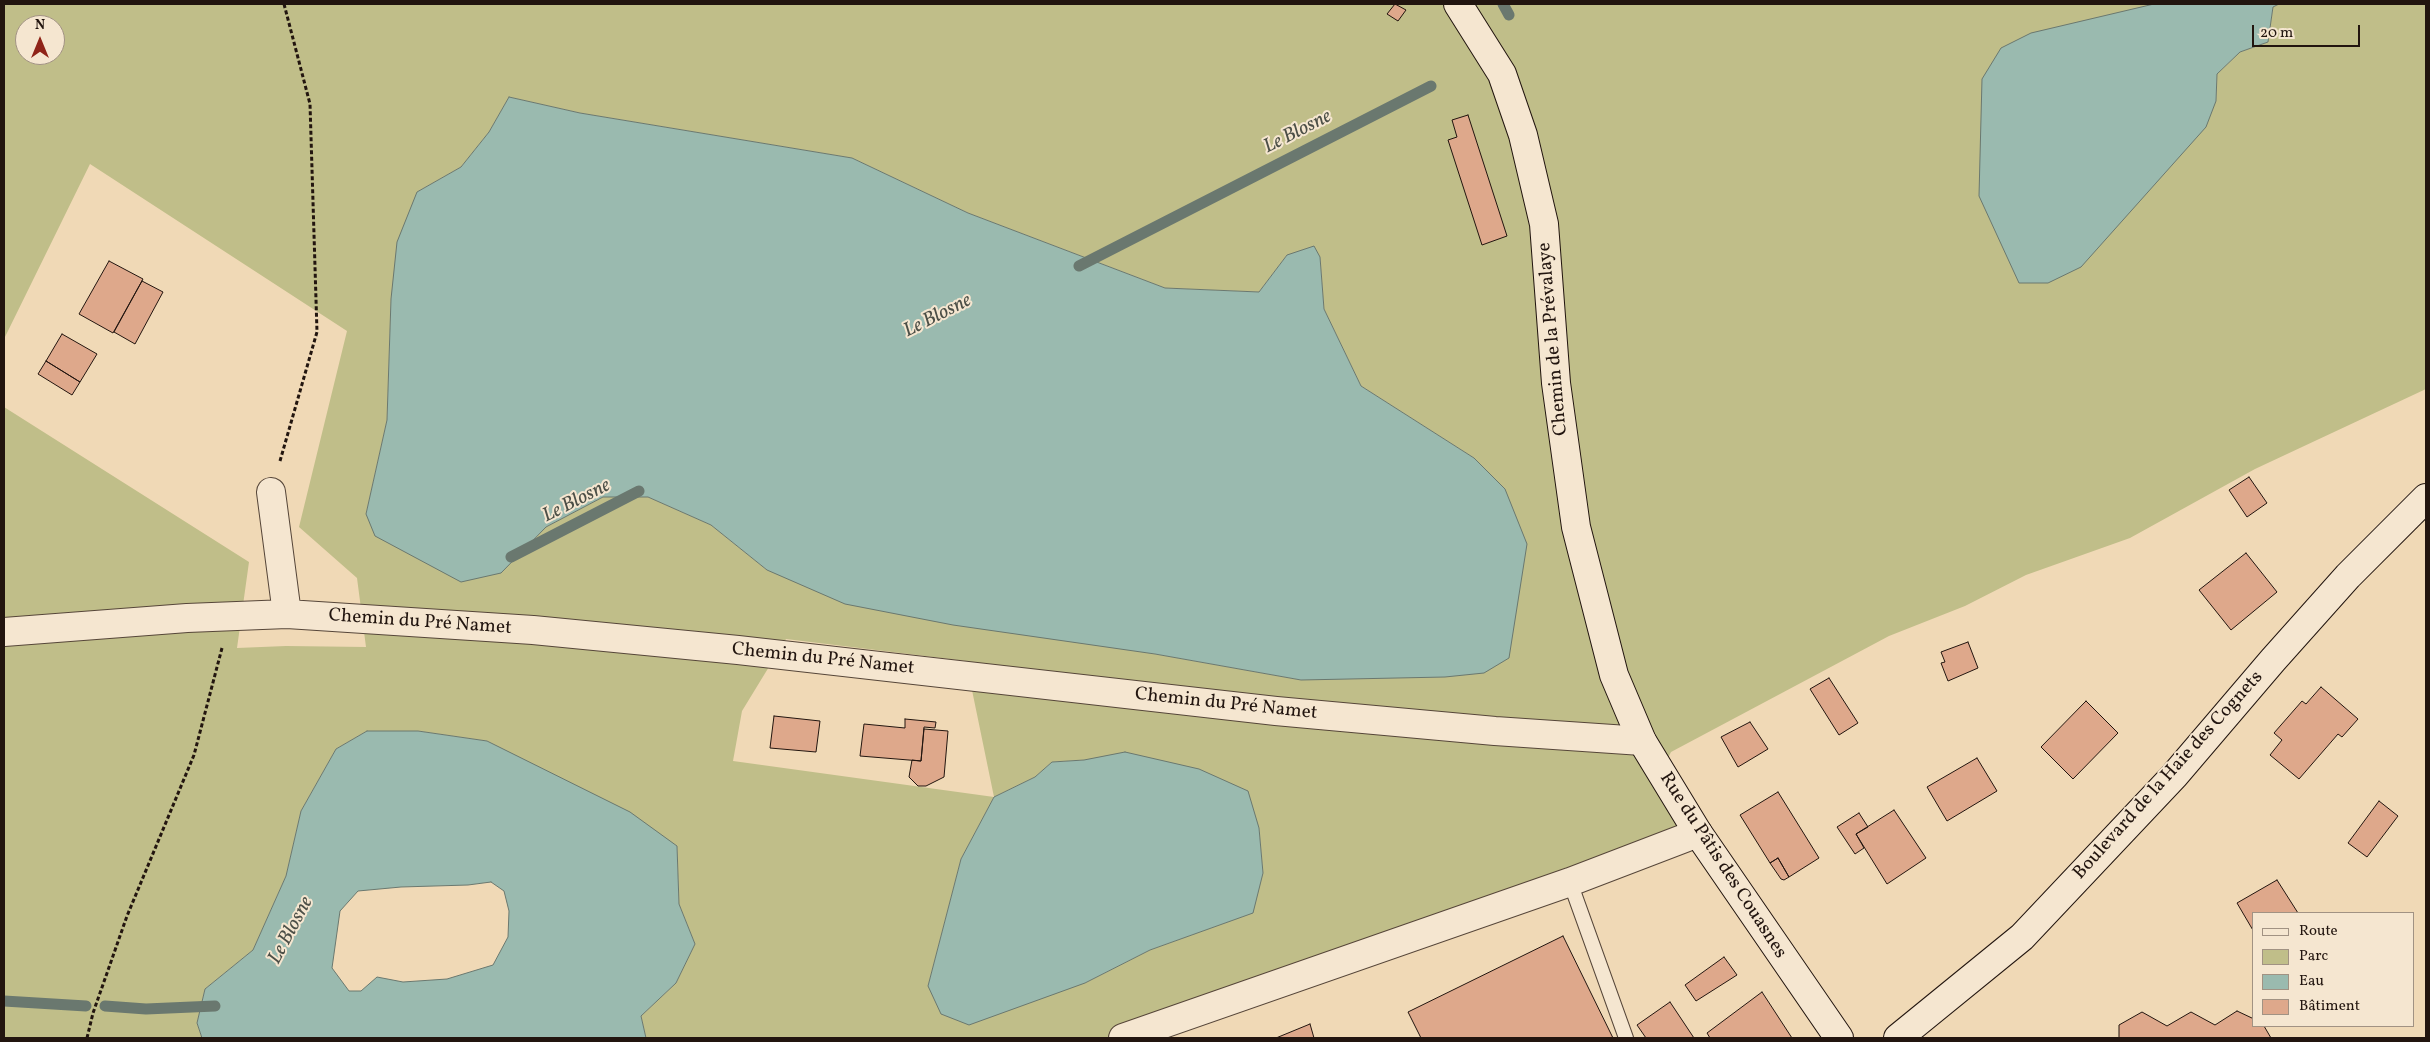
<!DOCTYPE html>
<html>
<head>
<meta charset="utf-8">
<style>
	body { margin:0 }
	#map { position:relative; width:2430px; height:1042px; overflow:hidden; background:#f0d9b6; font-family:Vollkorn,serif }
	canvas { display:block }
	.frame { position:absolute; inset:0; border:5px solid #22150f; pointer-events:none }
	.legend { position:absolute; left:2252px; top:912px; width:162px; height:115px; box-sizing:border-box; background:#f5e6d0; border:1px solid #a19283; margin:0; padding:6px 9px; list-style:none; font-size:15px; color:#22150f }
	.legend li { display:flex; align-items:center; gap:10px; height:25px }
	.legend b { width:25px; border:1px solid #a19283 }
	.north { position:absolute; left:15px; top:15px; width:50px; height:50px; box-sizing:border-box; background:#f5e6d0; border:1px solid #a19283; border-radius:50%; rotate:0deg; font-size:14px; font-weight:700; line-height:20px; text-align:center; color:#22150f }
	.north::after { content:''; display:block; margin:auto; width:18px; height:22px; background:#8f2418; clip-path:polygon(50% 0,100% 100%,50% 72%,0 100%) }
	.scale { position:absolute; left:2252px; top:25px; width:108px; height:22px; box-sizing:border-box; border:2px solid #22150f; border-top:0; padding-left:6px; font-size:15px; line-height:18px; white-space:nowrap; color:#22150f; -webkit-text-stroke:4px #f5e6d0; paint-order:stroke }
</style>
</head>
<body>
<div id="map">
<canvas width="2430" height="1042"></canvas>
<div class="frame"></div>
<ul class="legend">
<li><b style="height:6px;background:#f5e6d0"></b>Route</li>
<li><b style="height:14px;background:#c0be89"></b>Parc</li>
<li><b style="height:14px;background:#9abaaf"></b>Eau</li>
<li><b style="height:14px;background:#dea88b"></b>Bâtiment</li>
</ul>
<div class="north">N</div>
<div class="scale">20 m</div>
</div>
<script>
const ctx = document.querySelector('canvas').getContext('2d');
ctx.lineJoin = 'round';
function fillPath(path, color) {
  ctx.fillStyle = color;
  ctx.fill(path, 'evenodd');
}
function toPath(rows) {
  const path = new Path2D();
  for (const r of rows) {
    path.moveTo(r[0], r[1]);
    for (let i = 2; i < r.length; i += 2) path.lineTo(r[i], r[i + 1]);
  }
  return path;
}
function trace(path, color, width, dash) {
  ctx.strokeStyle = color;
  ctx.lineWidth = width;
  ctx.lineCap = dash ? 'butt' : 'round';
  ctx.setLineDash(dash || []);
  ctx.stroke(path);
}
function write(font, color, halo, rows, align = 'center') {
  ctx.font = font + ' Vollkorn,serif';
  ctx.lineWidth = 4;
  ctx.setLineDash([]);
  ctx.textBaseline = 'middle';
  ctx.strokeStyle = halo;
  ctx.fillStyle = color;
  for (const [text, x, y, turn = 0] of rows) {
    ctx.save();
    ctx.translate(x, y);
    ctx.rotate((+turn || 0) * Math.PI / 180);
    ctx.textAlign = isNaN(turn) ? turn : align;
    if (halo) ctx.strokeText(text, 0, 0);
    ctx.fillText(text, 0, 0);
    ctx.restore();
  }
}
fillPath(toPath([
	[4,4,2154,4,2048,283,2216,101,2217,74,2240,52,2268,42,2273,7,2279,4,2426,4,2426,389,2255,469,2130,538,2026,575,1965,606,1889,636,1671,752,1654,786,1681,833,1151,1038,646,1038,641,1016,676,983,695,944,679,904,677,846,487,741,418,731,367,731,336,749,301,811,286,876,253,950,205,989,197,1023,202,1038,4,1038,4,407,249,562,237,648,286,646,366,647,357,578,299,527,347,331,90,164,4,339],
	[25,25,55,25,55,55,25,55],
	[509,97,580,113,852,158,968,213,1165,288,1259,292,1287,255,1320,257,1324,309,1361,386,1474,458,1301,680,1155,654,767,570,711,525,648,497,603,497,546,527,525,549,366,514,387,420,391,299,417,192,461,167,489,132],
	[786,639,966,661,994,797,733,761,742,711],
	[1084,760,1259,828,1263,873,1252,913,1150,950,1085,983,928,986,961,859,994,797,1035,777,1052,762]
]), '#c0be89');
const water = toPath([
	[2154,4,2279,4,2273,7,2268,42,2240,52,2217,74,2216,101,2206,127,2081,267,2048,283,2019,283,1979,196,1982,79,2001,48,2031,33,2154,4],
	[509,97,580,113,852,158,968,213,1165,288,1259,292,1287,255,1314,246,1320,257,1324,309,1361,386,1474,458,1505,489,1527,544,1509,658,1484,673,1445,677,1301,680,1155,654,953,625,845,604,767,570,711,525,648,497,603,497,546,527,501,573,461,582,375,536,366,514,387,420,391,299,397,242,417,192,461,167,489,132,509,97],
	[367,731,418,731,487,741,630,812,677,846,679,904,695,944,676,983,641,1016,646,1038,202,1038,197,1023,205,989,253,950,286,876,301,811,336,749,367,731],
	[491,882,504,891,509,911,508,937,493,965,447,979,403,982,377,977,361,991,349,991,332,968,340,911,358,891,401,887,468,885,491,882],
	[1125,752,1199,769,1248,791,1259,828,1263,873,1253,913,1150,950,1085,983,969,1025,941,1014,928,986,961,859,994,797,1035,777,1052,762,1084,760,1125,752]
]);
fillPath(water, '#9abaaf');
trace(water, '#6a786f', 1);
trace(toPath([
	[1503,4,1509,15],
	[1079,266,1431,86],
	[511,557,639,491],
	[4,1001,86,1006],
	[105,1006,146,1009,215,1006]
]), '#6a786f', 11);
const building = toPath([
	[1395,4,1406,10,1398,21,1387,14,1395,4],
	[1468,115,1507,236,1482,245,1448,140,1457,137,1452,120,1468,115],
	[109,261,143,279,113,333,79,314,109,261],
	[142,281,163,292,135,344,114,332,142,281],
	[62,334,97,354,80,382,46,361,62,334],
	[46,361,80,382,72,395,38,374,46,361],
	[2249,477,2267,503,2247,517,2229,490,2249,477],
	[2246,553,2277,592,2231,630,2199,590,2246,553],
	[1968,642,1978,668,1948,681,1941,663,1945,662,1941,652,1968,642],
	[1829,678,1858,723,1839,735,1810,689,1829,678],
	[2321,687,2358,719,2342,737,2338,734,2299,779,2270,755,2282,740,2274,733,2302,701,2306,704,2321,687],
	[2086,701,2118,733,2073,779,2041,747,2086,701],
	[774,716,820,721,816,752,770,748,774,716],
	[905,719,936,722,935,728,924,727,921,761,860,756,864,724,905,728,905,719],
	[1750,722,1768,749,1738,767,1721,737,1750,722],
	[924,729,948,731,944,777,926,786,918,786,909,777,912,760,921,761,924,729],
	[1977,758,1997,791,1947,821,1927,787,1977,758],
	[1778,792,1819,858,1789,877,1778,858,1770,863,1740,815,1778,792],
	[2379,801,2398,816,2367,857,2348,843,2379,801],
	[1894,810,1926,858,1887,884,1856,834,1894,810],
	[1859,813,1868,827,1856,834,1864,848,1855,854,1837,827,1859,813],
	[1778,858,1789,877,1784,880,1781,879,1770,863,1778,858],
	[2277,880,2298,913,2254,913,2254,932,2237,903,2277,880],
	[1563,936,1613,1038,1421,1038,1408,1012,1563,936],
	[1724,957,1737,975,1696,1001,1685,985,1724,957],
	[1762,992,1792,1038,1710,1038,1707,1033,1762,992],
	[1670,1002,1694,1038,1646,1038,1637,1025,1670,1002],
	[2237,1011,2254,1019,2254,1026,2264,1026,2271,1038,2119,1038,2119,1025,2142,1012,2167,1026,2191,1012,2215,1025,2237,1011],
	[1310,1024,1314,1038,1276,1038,1310,1024]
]);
fillPath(building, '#dea88b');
trace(building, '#22150f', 1);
const lane = toPath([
	[1570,882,1626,1038]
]);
const street = toPath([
	[271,492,287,614],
	[4,632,187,618,287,614,533,630,738,650,1276,711,1495,731,1642,741],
	[1123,1038,1570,882,1698,833]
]);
const secondary = toPath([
	[1458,4,1502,74,1523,135,1544,224,1556,383,1576,527,1614,675,1642,741,1698,833,1839,1038],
	[1898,1038,2022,937,2174,776,2273,660,2348,576,2426,498]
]);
trace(lane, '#564639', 16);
trace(street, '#564639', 30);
trace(secondary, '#22150f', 30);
trace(toPath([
	[280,461,317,332,310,104,284,4],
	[87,1038,93,1013,127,916,194,755,222,648]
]), '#22150f', 3, [4, 2.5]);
trace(lane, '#f5e6d0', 14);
trace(street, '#f5e6d0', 28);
trace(secondary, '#f5e6d0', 28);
write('19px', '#22150f', '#f5e6d0', [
	["Chemin de la Prévalaye",1554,339,-95],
	["Chemin du Pré Namet",420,623,4],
	["Chemin du Pré Namet",823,660,6],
	["Chemin du Pré Namet",1226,705,6],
	["Boulevard de la Haie des Cognets",2169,776,-48],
	["Rue du Pâtis des Couasnes",1722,866,57]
]);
write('italic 20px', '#4c4f47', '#f5e6d0', [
	["Le Blosne",1298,133,-27],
	["Le Blosne",938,317,-27],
	["Le Blosne",577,502,-27],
	["Le Blosne",292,931,-62]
]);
</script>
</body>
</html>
